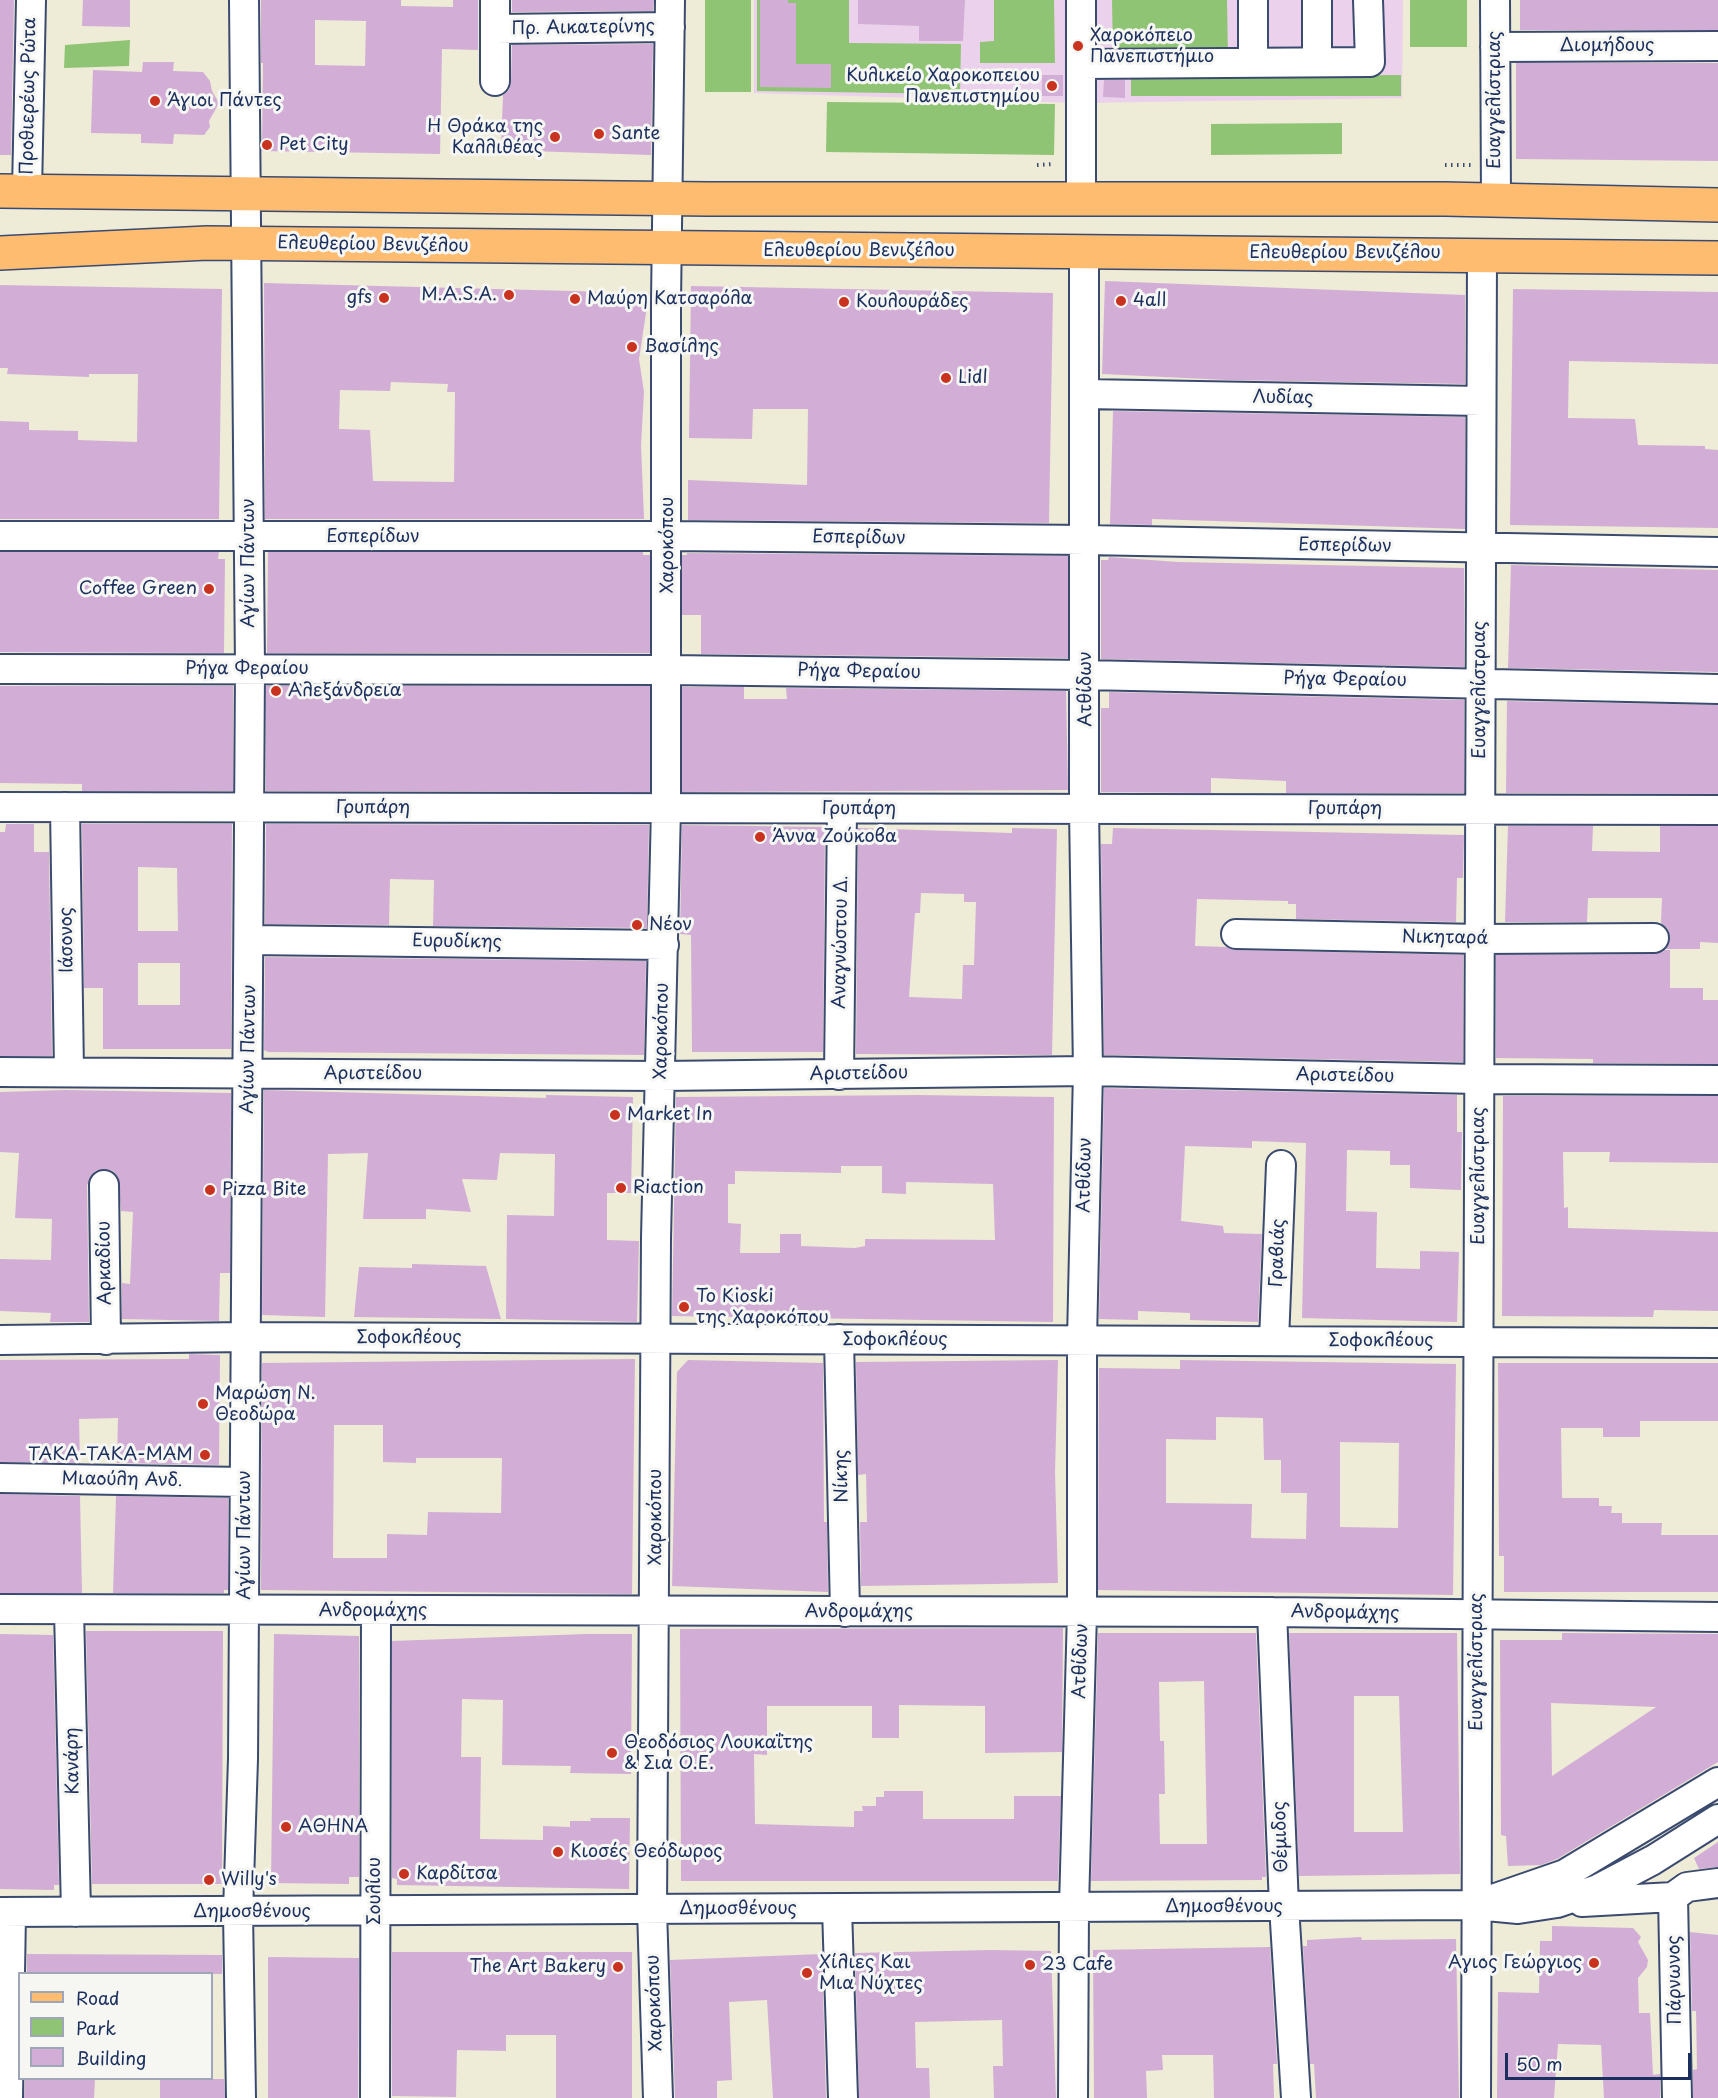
<!DOCTYPE html>
<html>
<head>
<meta charset="utf-8">
<style>
	body { margin:0 }
	#map { position:relative; width:1718px; height:2098px; overflow:hidden; background:#eeebd7; font-family:"Playpen Sans",sans-serif }
	canvas { display:block }
	.legend { position:absolute; left:18px; top:1972px; width:195px; height:108px; box-sizing:border-box; background:#f6f6f2; border:2px solid #9ea6b7; margin:0; padding:8px 10px; list-style:none; font-size:18px; color:#1b2f5e }
	.legend li { display:flex; align-items:center; gap:12px; height:30px }
	.legend b { width:30px; border:2px solid #9ea6b7 }
	.scale { position:absolute; left:1505px; top:2053px; width:186px; height:27px; box-sizing:border-box; border:3px solid #1b2f5e; border-top:0; padding-left:8px; font-size:18px; line-height:21px; white-space:nowrap; color:#1b2f5e; -webkit-text-stroke:4px #f6f6f2; paint-order:stroke }
</style>
</head>
<body>
<div id="map">
<canvas width="1718" height="2098"></canvas>
<ul class="legend">
<li><b style="height:8px;background:#fdbc70"></b>Road</li>
<li><b style="height:16px;background:#90c475"></b>Park</li>
<li><b style="height:16px;background:#d2aed7"></b>Building</li>
</ul>
<div class="scale">50 m</div>
</div>
<script>
const ctx = document.querySelector('canvas').getContext('2d');
ctx.lineJoin = 'round';
function fillPath(path, color) {
  ctx.fillStyle = color;
  ctx.fill(path, 'evenodd');
}
function toPath(rows) {
  const path = new Path2D();
  for (const r of rows) {
    path.moveTo(r[0], r[1]);
    for (let i = 2; i < r.length; i += 2) path.lineTo(r[i], r[i + 1]);
  }
  return path;
}
function trace(path, color, width, dash) {
  ctx.strokeStyle = color;
  ctx.lineWidth = width;
  ctx.lineCap = dash ? 'butt' : 'round';
  ctx.setLineDash(dash || []);
  ctx.stroke(path);
}
function write(font, color, halo, rows, align = 'center') {
  ctx.font = font + ' "Playpen Sans",sans-serif';
  ctx.lineWidth = 6;
  ctx.setLineDash([]);
  ctx.textBaseline = 'middle';
  ctx.strokeStyle = halo;
  ctx.fillStyle = color;
  for (const [text, x, y, turn = 0] of rows) {
    ctx.save();
    ctx.translate(x, y);
    ctx.rotate((+turn || 0) * Math.PI / 180);
    ctx.textAlign = isNaN(turn) ? turn : align;
    if (halo) ctx.strokeText(text, 0, 0);
    ctx.fillText(text, 0, 0);
    ctx.restore();
  }
}
fillPath(toPath([
	[754,0,1403,0,1402,98,1080,103,754,93]
]), '#ebd1eb');
fillPath(toPath([
	[705,0,751,0,751,92,705,92],
	[757,0,849,0,849,43,961,44,960,94,757,91],
	[994,0,1054,0,1055,63,980,63,980,42,994,41],
	[1112,0,1227,0,1228,57,1113,58],
	[1410,0,1467,0,1467,47,1410,47],
	[130,40,129,66,64,68,65,45],
	[1401,75,1401,96,1131,96,1131,76],
	[827,102,1055,104,1054,155,826,152],
	[1342,123,1342,154,1211,155,1211,124]
]), '#90c475');
fillPath(toPath([
	[0,0,14,0,11,155,0,155],
	[83,0,130,0,130,27,82,26],
	[261,0,401,0,401,6,453,7,453,0,478,0,478,50,442,49,440,154,262,151,263,63,261,63],
	[315,20,366,21,365,66,315,65],
	[512,0,654,0,653,11,512,12],
	[760,0,788,0,788,3,796,3,796,64,831,64,831,88,760,87],
	[858,0,965,0,963,41,919,41,919,26,858,24],
	[1520,0,1718,0,1718,30,1520,30],
	[653,44,651,155,501,150,503,95,509,90,511,82,512,45],
	[143,62,174,62,173,71,203,72,210,81,212,91,219,103,209,121,210,127,204,135,174,134,173,144,141,143,141,134,91,133,93,70,142,72],
	[1516,63,1718,63,1718,161,1516,159],
	[1042,75,1063,75,1063,96,1042,96],
	[1104,80,1125,80,1125,98,1103,97],
	[1105,281,1465,295,1465,384,1227,380,1102,374],
	[264,283,649,293,639,359,644,392,641,445,644,519,265,519],
	[391,382,448,384,447,392,455,392,454,482,373,481,370,430,339,429,340,390,390,391],
	[0,285,222,289,219,519,0,519,0,421,29,422,29,430,78,431,78,440,137,442,138,374,89,374,89,377,7,374,8,368,0,368],
	[691,286,1053,293,1049,523,688,520,688,480,807,485,808,409,753,409,752,439,689,438],
	[1513,289,1718,292,1718,364,1569,361,1568,418,1635,419,1638,445,1705,446,1705,449,1718,450,1718,528,1510,525],
	[1113,411,1465,417,1465,529,1152,519,1152,525,1110,524],
	[0,552,219,552,218,559,225,559,224,653,0,652],
	[268,552,643,552,643,555,650,555,650,653,267,653],
	[687,553,1068,556,1068,658,701,654,701,615,682,615,682,555,687,555],
	[1109,557,1178,562,1464,568,1464,667,1101,659,1101,560,1108,560],
	[1511,565,1718,570,1718,672,1508,668],
	[0,686,233,686,233,791,82,791,82,784,0,783],
	[266,686,650,686,650,792,266,791],
	[682,687,744,687,744,699,787,699,786,688,1066,691,1068,790,682,792],
	[1109,692,1464,700,1464,793,1286,793,1286,781,1211,778,1211,793,1101,792,1101,708,1109,708],
	[1507,701,1718,705,1718,794,1506,793],
	[6,824,34,824,34,852,49,852,52,1056,0,1056,0,832,5,832],
	[82,824,232,824,231,1049,103,1049,103,988,84,988],
	[138,867,177,868,178,931,138,931],
	[138,963,180,963,180,1005,138,1005],
	[266,824,649,825,647,928,433,926,434,880,390,879,389,925,265,924],
	[682,825,825,827,823,1052,692,1052,691,935,680,934],
	[1508,826,1593,826,1592,851,1660,852,1660,826,1718,826,1718,943,1700,942,1700,949,1666,949,1670,937,1668,929,1661,923,1662,898,1588,898,1587,922,1505,922],
	[858,828,1012,833,1012,828,1057,829,1052,1055,856,1054],
	[921,893,964,894,964,902,976,902,974,965,963,965,962,999,909,997,915,913,920,913],
	[1113,828,1464,835,1463,878,1457,878,1456,922,1296,919,1296,904,1288,904,1288,901,1197,899,1195,946,1226,947,1236,950,1463,955,1463,1062,1104,1055,1101,844,1112,844],
	[1665,950,1670,950,1670,988,1703,988,1703,1000,1718,1000,1718,1064,1593,1063,1593,1059,1496,1058,1496,955,1654,954],
	[265,957,646,961,644,1055,268,1052,264,1050],
	[1104,1088,1457,1095,1457,1132,1462,1132,1461,1190,1410,1188,1410,1165,1390,1165,1390,1151,1347,1150,1346,1211,1377,1212,1376,1268,1420,1269,1420,1251,1459,1252,1457,1322,1302,1318,1306,1143,1252,1141,1252,1148,1185,1146,1181,1221,1223,1226,1224,1233,1262,1234,1258,1322,1190,1320,1190,1313,1138,1311,1138,1320,1099,1319],
	[65,1090,231,1093,230,1273,220,1273,219,1321,122,1319,122,1283,130,1284,133,1212,121,1211,118,1177,113,1171,104,1169,95,1171,87,1185,89,1322,50,1322,51,1313,0,1311,0,1259,51,1260,52,1219,15,1218,19,1153,0,1152,0,1092],
	[264,1090,546,1098,546,1095,633,1097,631,1193,607,1193,607,1240,639,1241,637,1322,506,1319,507,1215,554,1216,555,1154,500,1153,497,1180,462,1179,471,1212,426,1209,426,1219,363,1219,368,1153,328,1154,325,1317,262,1315],
	[918,1095,1054,1097,1053,1322,672,1316,676,1097],
	[841,1166,882,1166,882,1193,906,1194,906,1182,993,1184,995,1240,865,1239,865,1246,855,1248,801,1246,801,1234,780,1234,780,1253,740,1253,741,1224,728,1223,728,1184,735,1184,735,1171,841,1173],
	[1503,1096,1718,1096,1718,1163,1609,1162,1610,1152,1563,1152,1564,1208,1568,1207,1568,1228,1718,1232,1718,1311,1654,1310,1653,1317,1502,1316],
	[412,1264,486,1266,501,1319,354,1317,359,1267,412,1268],
	[189,1354,220,1355,219,1465,117,1463,118,1418,79,1419,80,1463,0,1462,0,1360,189,1359],
	[635,1359,632,1594,261,1590,262,1363],
	[334,1425,383,1425,383,1462,416,1463,416,1458,502,1458,501,1513,428,1512,427,1535,387,1534,387,1558,333,1558],
	[688,1360,823,1363,824,1522,827,1522,828,1592,672,1586,677,1372],
	[1058,1360,1055,1472,1058,1583,861,1586,860,1522,867,1522,866,1474,858,1475,856,1362],
	[1180,1360,1456,1364,1453,1595,1098,1590,1099,1368,1180,1369],
	[1216,1417,1263,1418,1264,1460,1281,1460,1281,1493,1307,1493,1306,1539,1251,1538,1252,1504,1166,1503,1166,1439,1216,1440],
	[1340,1442,1399,1443,1398,1528,1340,1527],
	[1498,1363,1718,1363,1718,1421,1640,1421,1640,1437,1603,1437,1603,1428,1561,1428,1562,1498,1599,1498,1599,1506,1612,1506,1611,1513,1622,1513,1622,1523,1662,1523,1661,1535,1718,1535,1718,1592,1504,1592,1504,1556,1499,1556],
	[0,1494,80,1496,82,1593,0,1593],
	[116,1496,228,1498,228,1590,224,1590,224,1593,113,1593],
	[1063,1628,1062,1752,985,1753,985,1706,899,1705,899,1738,872,1738,872,1706,767,1706,767,1755,754,1754,755,1824,854,1827,854,1811,863,1811,862,1806,876,1806,876,1797,884,1797,884,1791,923,1791,923,1819,1014,1819,1014,1796,1061,1796,1058,1881,681,1881,680,1629],
	[86,1631,223,1631,222,1884,92,1884],
	[1098,1633,1256,1633,1266,1877,1262,1877,1262,1880,1091,1881],
	[1204,1681,1207,1844,1160,1844,1159,1794,1165,1794,1164,1741,1160,1741,1159,1682],
	[1289,1633,1457,1633,1460,1874,1299,1876],
	[1354,1696,1399,1696,1403,1832,1354,1832],
	[1562,1633,1718,1634,1718,1762,1557,1859,1541,1865,1508,1866,1506,1836,1501,1835,1500,1640,1562,1640],
	[1551,1703,1656,1707,1552,1776],
	[0,1634,53,1635,59,1885,54,1885,54,1890,0,1889],
	[274,1634,359,1636,359,1877,349,1877,349,1884,271,1883],
	[586,1634,632,1634,631,1774,570,1773,571,1766,502,1765,503,1700,462,1699,461,1757,481,1757,480,1839,543,1840,543,1826,570,1827,570,1821,591,1821,590,1818,630,1818,629,1889,397,1885,397,1879,392,1878,392,1641],
	[1718,1842,1718,1867,1699,1869,1694,1858],
	[1552,1926,1633,1928,1641,1937,1638,1942,1648,1960,1647,1967,1638,1978,1639,2013,1650,2013,1653,2075,1660,2074,1660,2098,1604,2098,1601,2045,1558,2044,1554,2098,1497,2098,1498,1992,1539,1993,1540,1941,1552,1941],
	[1690,1932,1718,1935,1718,2098,1693,2098,1693,2070,1697,2069,1696,2011,1692,2011],
	[1361,1937,1362,1940,1456,1939,1459,2098,1316,2098,1314,2064,1310,2064,1303,1946,1307,1946,1307,1940],
	[1270,1947,1277,2064,1273,2064,1274,2098,1214,2098,1213,2055,1162,2055,1163,2070,1146,2071,1147,2098,1094,2098,1093,1950],
	[991,1950,1051,1951,1056,2098,994,2098,993,2066,1003,2066,1002,2020,915,2022,916,2068,929,2068,930,2098,859,2098,855,1953],
	[392,1952,632,1952,632,2098,556,2098,556,2035,506,2035,506,2051,457,2050,456,2097,392,2096],
	[27,1954,222,1955,222,1974,27,1974],
	[822,1954,826,2098,773,2098,767,2000,729,2002,732,2080,717,2081,717,2098,675,2098,670,1960],
	[268,1957,359,1958,358,2098,268,2098],
	[25,2079,95,2079,94,2098,24,2098],
	[160,2079,224,2079,225,2098,160,2098]
]), '#d2aed7');
const minor = toPath([
	[495,0,495,81],
	[1495,0,1496,200],
	[495,29,670,27],
	[1495,47,1718,46],
	[1317,62,1317,0],
	[1253,63,1253,0],
	[1081,64,1370,62,1368,0],
	[27,191,31,0],
	[1081,197,1081,0],
	[1085,394,1481,401],
	[0,536,668,536,1086,540,1718,552],
	[0,669,667,670,1086,675,1718,689],
	[0,807,1718,810],
	[65,807,69,1072],
	[1236,934,1480,939,1654,938],
	[250,940,664,945],
	[0,1072,661,1076,1088,1071,1479,1079,1718,1080],
	[839,1075,842,809],
	[104,1185,106,1340],
	[839,1339,845,1612],
	[0,1340,247,1337,1718,1343],
	[1274,1341,1281,1165],
	[0,1478,244,1482],
	[0,1609,1272,1612,1718,1617],
	[69,1610,76,1912],
	[1272,1612,1284,1906,1296,2098],
	[1673,1897,1677,2098],
	[1673,1897,1687,1887,1718,1883],
	[1484,1902,1565,1874,1718,1782],
	[1582,1902,1673,1897],
	[837,1908,843,2098],
	[0,1912,1476,1905,1518,1909,1557,1903,1598,1889,1653,1860,1718,1819],
	[8,2098,11,1912],
	[241,2098,238,1912,243,1759,250,668,244,0],
	[375,2098,376,1612],
	[658,2098,652,1910,656,1238,666,808,666,302,670,0],
	[1073,2098,1074,1907,1082,1612,1082,1340,1088,1071,1084,809,1084,252],
	[1476,2098,1482,254]
]);
const major = toPath([
	[0,191,708,199,1445,199,1718,205],
	[0,253,207,243,1718,258]
]);
trace(minor, '#3b4b70', 32);
trace(major, '#3b4b70', 36);
trace(toPath([
	[1037,165,1054,164],
	[1445,165,1472,165]
]), '#3b4b70', 4, [1.5, 4.5]);
trace(minor, '#fff', 28);
trace(major, '#fdbc70', 33);
for (const [x, y, r, color] of [
	[1078,46,6,"#c8321e"],
	[1052,86,6,"#c8321e"],
	[155,101,6,"#c8321e"],
	[599,134,6,"#c8321e"],
	[555,137,6,"#c8321e"],
	[267,145,6,"#c8321e"],
	[509,295,6,"#c8321e"],
	[384,298,6,"#c8321e"],
	[575,299,6,"#c8321e"],
	[1121,301,6,"#c8321e"],
	[844,302,6,"#c8321e"],
	[632,347,6,"#c8321e"],
	[946,378,6,"#c8321e"],
	[209,589,6,"#c8321e"],
	[276,691,6,"#c8321e"],
	[760,837,6,"#c8321e"],
	[637,925,6,"#c8321e"],
	[615,1115,6,"#c8321e"],
	[621,1188,6,"#c8321e"],
	[210,1190,6,"#c8321e"],
	[684,1307,6,"#c8321e"],
	[203,1404,6,"#c8321e"],
	[205,1455,6,"#c8321e"],
	[612,1753,6,"#c8321e"],
	[286,1827,6,"#c8321e"],
	[558,1852,6,"#c8321e"],
	[404,1874,6,"#c8321e"],
	[209,1880,6,"#c8321e"],
	[1594,1963,6,"#c8321e"],
	[1030,1965,6,"#c8321e"],
	[618,1967,6,"#c8321e"],
	[807,1973,6,"#c8321e"]
]) {
  const dot = new Path2D();
  dot.arc(x, y, r, 0, 2 * Math.PI);
  ctx.fillStyle = color;
  ctx.fill(dot);
  trace(dot, '#f6f6f2', 2);
}
write('18px', '#1b2f5e', '#f6f6f2', [
	["Πρ. Αικατερίνης",583,28,-1],
	["Διομήδους",1607,46],
	["Προθιερέως Ρώτα",29,96,-89],
	["Ευαγγελίστριας",1495,100,-90],
	["Ελευθερίου Βενιζέλου",373,245,1],
	["Ελευθερίου Βενιζέλου",859,251],
	["Ελευθερίου Βενιζέλου",1345,253],
	["Λυδίας",1283,398,1],
	["Εσπερίδων",373,537],
	["Εσπερίδων",859,538,1],
	["Χαροκόπου",668,545,-90],
	["Εσπερίδων",1345,546,1],
	["Αγίων Πάντων",249,563,-90],
	["Ρήγα Φεραίου",247,669],
	["Ρήγα Φεραίου",859,672,1],
	["Ρήγα Φεραίου",1345,680,1],
	["Ατθίδων",1086,689,-90],
	["Ευαγγελίστριας",1480,690,-90],
	["Γρυπάρη",373,808],
	["Γρυπάρη",859,809],
	["Γρυπάρη",1345,809],
	["Νικηταρά",1445,938,1],
	["Ιάσονος",67,940,-91],
	["Ευρυδίκης",457,942,1],
	["Αναγνώστου Δ.",841,942,-89],
	["Χαροκόπου",662,1031,-89],
	["Αγίων Πάντων",249,1049,-89],
	["Αριστείδου",373,1074],
	["Αριστείδου",859,1074,-1],
	["Αριστείδου",1345,1076,1],
	["Ατθίδων",1085,1175,-89],
	["Ευαγγελίστριας",1479,1176,-90],
	["Γραβιάς",1278,1253,-88],
	["Αρκαδίου",105,1263,-91],
	["Σοφοκλέους",409,1338],
	["Σοφοκλέους",895,1340],
	["Σοφοκλέους",1381,1341],
	["Νίκης",842,1476,-91],
	["Μιαούλη Ανδ.",122,1480,1],
	["Χαροκόπου",656,1517,-90],
	["Αγίων Πάντων",245,1535,-90],
	["Ανδρομάχης",373,1611],
	["Ανδρομάχης",859,1612],
	["Ανδρομάχης",1345,1613,1],
	["Ατθίδων",1081,1661,-88],
	["Ευαγγελίστριας",1477,1662,-90],
	["Κανάρη",73,1761,-91],
	["Θέμιδος",1281,1837,-92],
	["Σουλίου",375,1891,-90],
	["Δημοσθένους",1224,1907],
	["Δημοσθένους",738,1909],
	["Δημοσθένους",252,1912],
	["Πάρνωνος",1675,1980,-91],
	["Χαροκόπου",655,2003,-92]
]);
write('18px', '#1b2f5e', '#f6f6f2', [
	["Χαροκόπειο",1090,36],
	["Πανεπιστήμιο",1090,57],
	["Κυλικείο Χαροκοπειου",1040,76,"right"],
	["Πανεπιστημίου",1040,97,"right"],
	["Άγιοι Πάντες",167,101],
	["Η Θράκα της",543,127,"right"],
	["Καλλιθέας",543,148,"right"],
	["Sante",611,134],
	["Pet City",279,145],
	["M.A.S.A.",497,295,"right"],
	["gfs",372,298,"right"],
	["Μαύρη Κατσαρόλα",587,299],
	["4all",1133,301],
	["Κουλουράδες",856,302],
	["Βασίλης",644,347],
	["Lidl",958,378],
	["Coffee Green",197,589,"right"],
	["Αλεξάνδρεια",288,691],
	["Άννα Ζούκοβα",772,837],
	["Νέον",649,925],
	["Market In",627,1115],
	["Riaction",633,1188],
	["Pizza Bite",222,1190],
	["Το Kioski",696,1297],
	["της Χαροκόπου",696,1318],
	["Μαρώση Ν.",215,1394],
	["Θεοδώρα",215,1415],
	["ΤΑΚΑ-ΤΑΚΑ-ΜΑΜ",193,1455,"right"],
	["Θεοδόσιος Λουκαΐτης",624,1743],
	["& Σια Ο.Ε.",624,1764],
	["ΑΘΗΝΑ",298,1827],
	["Κιοσές Θεόδωρος",570,1852],
	["Καρδίτσα",416,1874],
	["Willy's",221,1880],
	["Χίλιες Και",819,1963],
	["Μια Νύχτες",819,1984],
	["Αγιος Γεώργιος",1582,1963,"right"],
	["23 Cafe",1042,1965],
	["The Art Bakery",606,1967,"right"]
], 'left');
</script>
</body>
</html>
